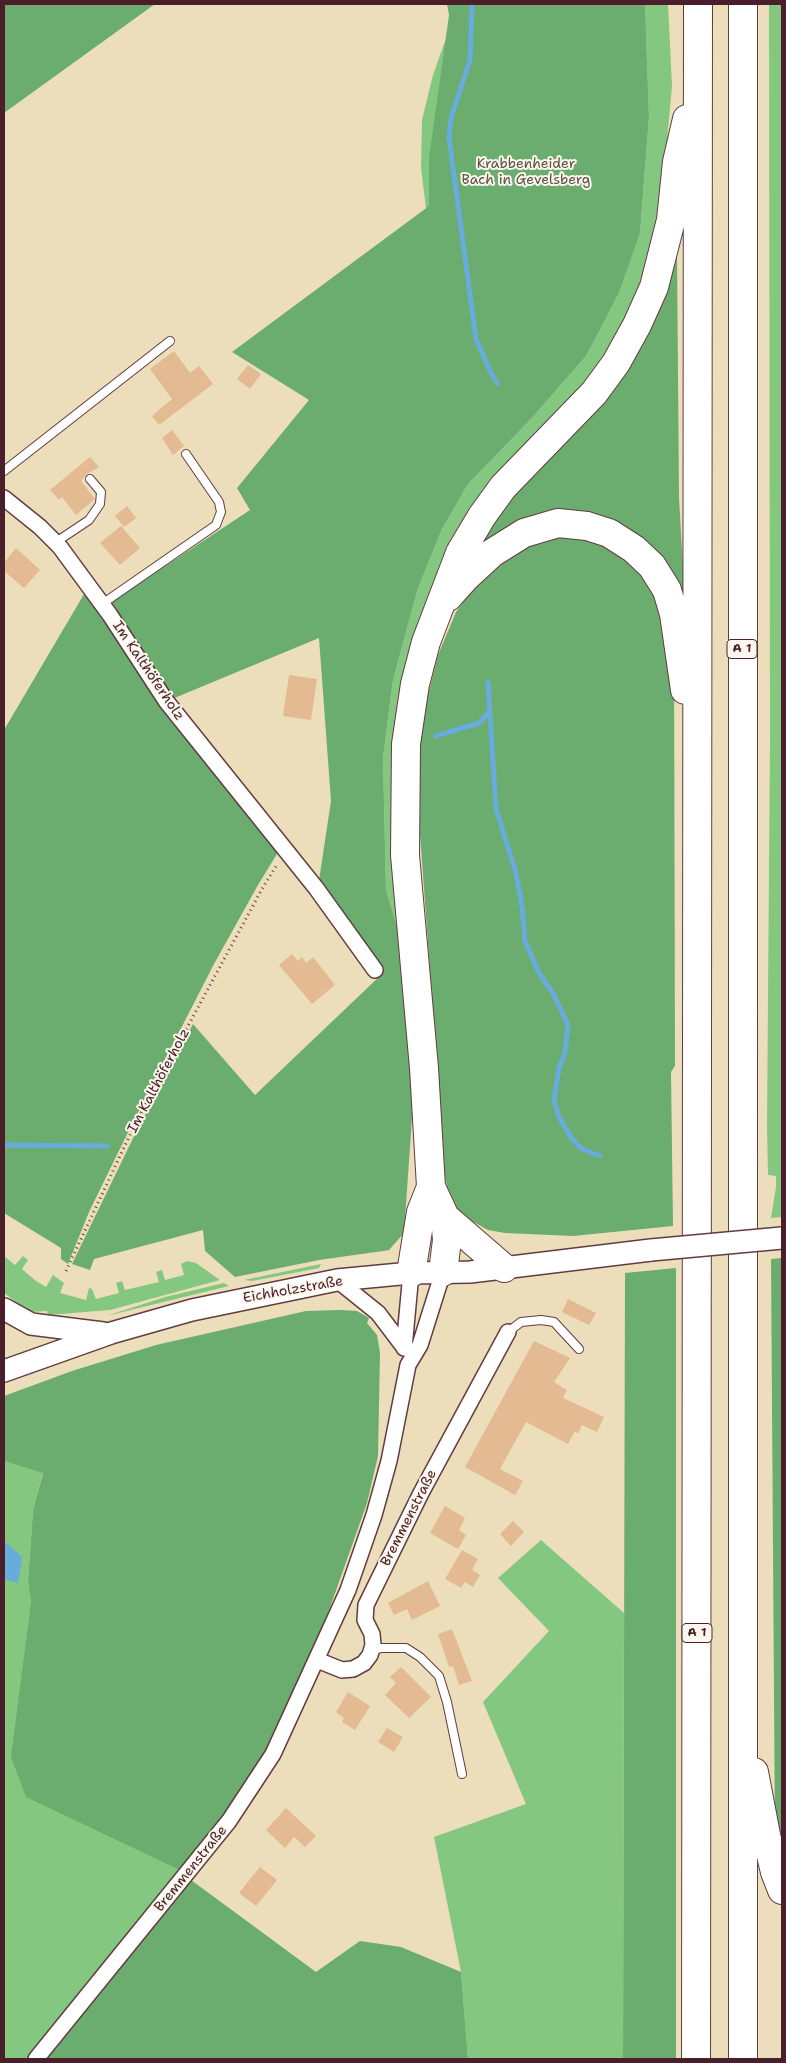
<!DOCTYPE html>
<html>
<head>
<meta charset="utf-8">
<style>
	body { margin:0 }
	#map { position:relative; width:786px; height:2063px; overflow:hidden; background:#ecdeba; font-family:"Shantell Sans",sans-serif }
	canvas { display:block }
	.frame { position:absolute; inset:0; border:5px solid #4a1f2b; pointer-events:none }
</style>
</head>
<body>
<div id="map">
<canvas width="786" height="2063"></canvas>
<div class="frame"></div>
</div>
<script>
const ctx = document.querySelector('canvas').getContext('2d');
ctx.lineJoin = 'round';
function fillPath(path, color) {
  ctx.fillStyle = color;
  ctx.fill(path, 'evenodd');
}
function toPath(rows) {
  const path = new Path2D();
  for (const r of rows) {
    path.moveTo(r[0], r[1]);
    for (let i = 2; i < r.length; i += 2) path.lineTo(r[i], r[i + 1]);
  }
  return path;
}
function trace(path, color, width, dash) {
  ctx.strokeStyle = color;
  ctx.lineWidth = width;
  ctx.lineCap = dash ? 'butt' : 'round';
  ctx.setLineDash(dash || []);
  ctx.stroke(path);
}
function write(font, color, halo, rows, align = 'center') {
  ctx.font = font + ' "Shantell Sans",sans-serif';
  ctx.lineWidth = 4;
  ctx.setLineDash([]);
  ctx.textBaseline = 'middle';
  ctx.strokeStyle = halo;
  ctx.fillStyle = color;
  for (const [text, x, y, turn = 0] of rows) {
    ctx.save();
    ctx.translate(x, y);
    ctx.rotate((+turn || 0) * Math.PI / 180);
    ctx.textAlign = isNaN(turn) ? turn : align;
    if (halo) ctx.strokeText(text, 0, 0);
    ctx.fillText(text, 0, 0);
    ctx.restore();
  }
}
fillPath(toPath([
	[645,4,668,4,672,86,659,230,636,300,605,367,425,614,404,951,386,890,383,758,393,680,418,588,442,529,468,484,531,419,586,356,625,275,431,248,421,168,422,120,433,75,449,30,628,265,640,233,649,117],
	[769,4,782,4,782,1217,771,1218,776,1187,776,1176,768,1175,767,1126,770,741],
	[4,1256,15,1265,23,1256,28,1260,22,1269,36,1281,46,1287,53,1275,64,1283,60,1293,86,1300,89,1288,92,1289,96,1299,119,1293,116,1283,122,1281,125,1290,159,1282,156,1272,162,1270,165,1280,184,1275,181,1264,187,1261,196,1263,220,1280,110,1310,48,1315,47,1311,32,1312,24,1308,4,1293],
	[321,1264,319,1268,252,1281,244,1280],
	[224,1283,229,1286,106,1316,165,1297],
	[4,1461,43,1472,33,1510,28,1581,31,1603,182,1871,30,2059,4,2059],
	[541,1540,624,1613,623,2059,468,2059,461,1972,434,1837,526,1804,483,1702,549,1631,498,1578]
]), '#84c781');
fillPath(toPath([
	[4,4,155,4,4,113],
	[447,4,645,4,649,117,640,233,619,292,586,356,531,419,468,484,442,529,418,588,393,680,383,758,386,890,404,951,414,1089,404,1233,389,1250,383,1251,319,1260,235,1277,205,1251,203,1230,94,1259,90,1270,72,1264,139,1126,193,1024,255,1095,382,974,318,887,331,801,319,638,172,699,108,604,250,510,237,488,309,400,232,352,429,206,429,158,449,15],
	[677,251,679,498,685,603,590,517,470,552],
	[567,533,619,547,658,588,674,643,675,1066,671,1072,673,1226,573,1236,505,1233,488,1230,470,1220,466,1223,450,1203,445,1176,417,793,422,718,438,655,456,612,479,580,510,550],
	[87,589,280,849,258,885,214,964,133,1122,89,1212,68,1264,61,1259,61,1248,4,1213,4,730],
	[782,1258,782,1868,775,1842,771,1259],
	[676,1268,676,2059,623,2059,625,1273],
	[341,1310,357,1311,369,1318,367,1323,377,1335,380,1353,378,1456,367,1503,322,1630,269,1747,225,1814,182,1871,26,1797,11,1757,31,1603,28,1581,33,1510,43,1473,4,1461,4,1396,72,1371,156,1345,306,1311],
	[191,1880,316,1972,360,1941,401,1947,461,1972,468,2059,45,2059]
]), '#6bac6f');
fillPath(toPath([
	[4,1541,22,1557,18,1583,4,1579]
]), '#68acdd');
trace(toPath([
	[472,4,470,60,451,118,449,138,476,339,491,373,498,384],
	[488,682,496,809,516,873,522,906,525,941,539,973,554,995,568,1025,565,1053,559,1068,554,1100,559,1117,572,1139,582,1149,600,1156],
	[436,736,479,723,489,712],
	[4,1145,107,1146]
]), '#68acdd', 5);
fillPath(toPath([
	[174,351,190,373,199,366,213,384,159,425,152,416,172,399,150,369],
	[248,365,261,374,250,389,237,379],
	[172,430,184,446,173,455,162,438],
	[90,457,99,467,87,474,81,481,95,499,76,515,62,497,59,500,50,490],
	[127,506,136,518,124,527,115,516],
	[121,526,140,548,120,565,100,543],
	[16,548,40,570,24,588,4,571,4,563],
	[289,675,317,679,311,720,283,716],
	[292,954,298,961,302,957,306,963,313,957,335,985,312,1004,279,965],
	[568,1299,596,1313,589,1325,562,1312],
	[534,1341,570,1358,554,1382,567,1390,563,1398,604,1417,597,1432,582,1425,578,1434,575,1431,568,1444,526,1422,500,1469,523,1481,515,1495,465,1467],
	[445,1506,465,1518,459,1530,466,1535,458,1549,430,1533],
	[513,1521,524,1532,511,1546,500,1534],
	[462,1550,478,1559,472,1570,480,1575,473,1587,465,1582,461,1588,445,1579],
	[428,1581,440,1606,412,1620,407,1609,394,1615,388,1603],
	[452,1629,472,1681,459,1685,453,1666,449,1667,438,1634],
	[401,1667,431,1697,409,1718,385,1695,396,1683,390,1677],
	[348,1692,370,1706,355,1730,342,1722,344,1718,336,1712],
	[387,1728,403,1737,394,1752,378,1742],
	[286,1808,316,1836,305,1847,294,1837,285,1848,266,1830],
	[260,1867,277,1880,256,1906,239,1893]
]), '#e3ba91');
const service = toPath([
	[4,471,170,341],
	[56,542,89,520,100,504,101,492,90,479],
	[102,604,216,525,221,512,219,502,186,454],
	[508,1332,521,1322,541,1320,554,1322,579,1349],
	[372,1651,381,1648,406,1648,420,1657,439,1676,447,1702,462,1774]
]);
const minor = toPath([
	[4,498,40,527,60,547,110,615,166,701,316,888,375,970],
	[337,1280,378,1313,403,1346],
	[404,1348,411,1273],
	[317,1660,342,1670,353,1669,364,1663,370,1655,373,1645,372,1634,365,1620,366,1605,421,1493,508,1332],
	[36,2059,229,1821,273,1754,348,1590,374,1515,389,1461,408,1365,420,1345,443,1272]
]);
const secondary = toPath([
	[4,1309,31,1324,103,1333],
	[4,1371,111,1333,192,1310,337,1280,411,1273,470,1272,651,1250]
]);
const motorway = toPath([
	[448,597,466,577,492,553,524,533,558,523,587,526,609,533,634,549,652,566,667,590,674,614,685,690],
	[504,1268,445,1217,431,1187,424,1068,405,855,406,744,415,684,426,642,460,553,482,516,503,487,594,393,616,363,637,325,654,287,671,220,677,162,687,119],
	[443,1272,447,1240,445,1217],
	[411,1273,421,1212,431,1187],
	[754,1772,766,1835,775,1872,782,1890],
	[696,2059,698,4],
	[743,2059,743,4]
]);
trace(service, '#623c40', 10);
trace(minor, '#623c40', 18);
trace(secondary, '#623c40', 24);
trace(motorway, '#623c40', 30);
trace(toPath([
	[66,1271,135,1124,262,889,278,863]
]), '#623c40', 3, [1, 4]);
trace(service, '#fff', 8);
trace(minor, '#fff', 15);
trace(secondary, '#fff', 21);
trace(motorway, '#fff', 28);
const secondaryBridge = toPath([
	[651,1250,782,1238]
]);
trace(secondaryBridge, '#623c40', 24, []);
trace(secondaryBridge, '#fff', 21);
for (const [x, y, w] of [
	[742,649,30],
	[697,1633,30]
]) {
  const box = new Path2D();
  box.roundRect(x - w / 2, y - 9.5, w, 19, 4);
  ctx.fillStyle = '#fbf7ec';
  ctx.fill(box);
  trace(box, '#4a1f2b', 1);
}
write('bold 12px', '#4a1f2b', null, [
	["A 1",742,649],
	["A 1",697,1633]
]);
write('14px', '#5b5145', '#fbf7ec', [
	["Krabbenheider",526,164],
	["Bach in Gevelsberg",526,180]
]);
write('14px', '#4a1f2b', '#fbf7ec', [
	["Im Kalthöferholz",148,671,56],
	["Im Kalthöferholz",159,1081,-62],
	["Eichholzstraße",293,1290,-10],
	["Bremmenstraße",409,1518,-63],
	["Bremmenstraße",191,1869,-51]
]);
</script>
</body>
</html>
